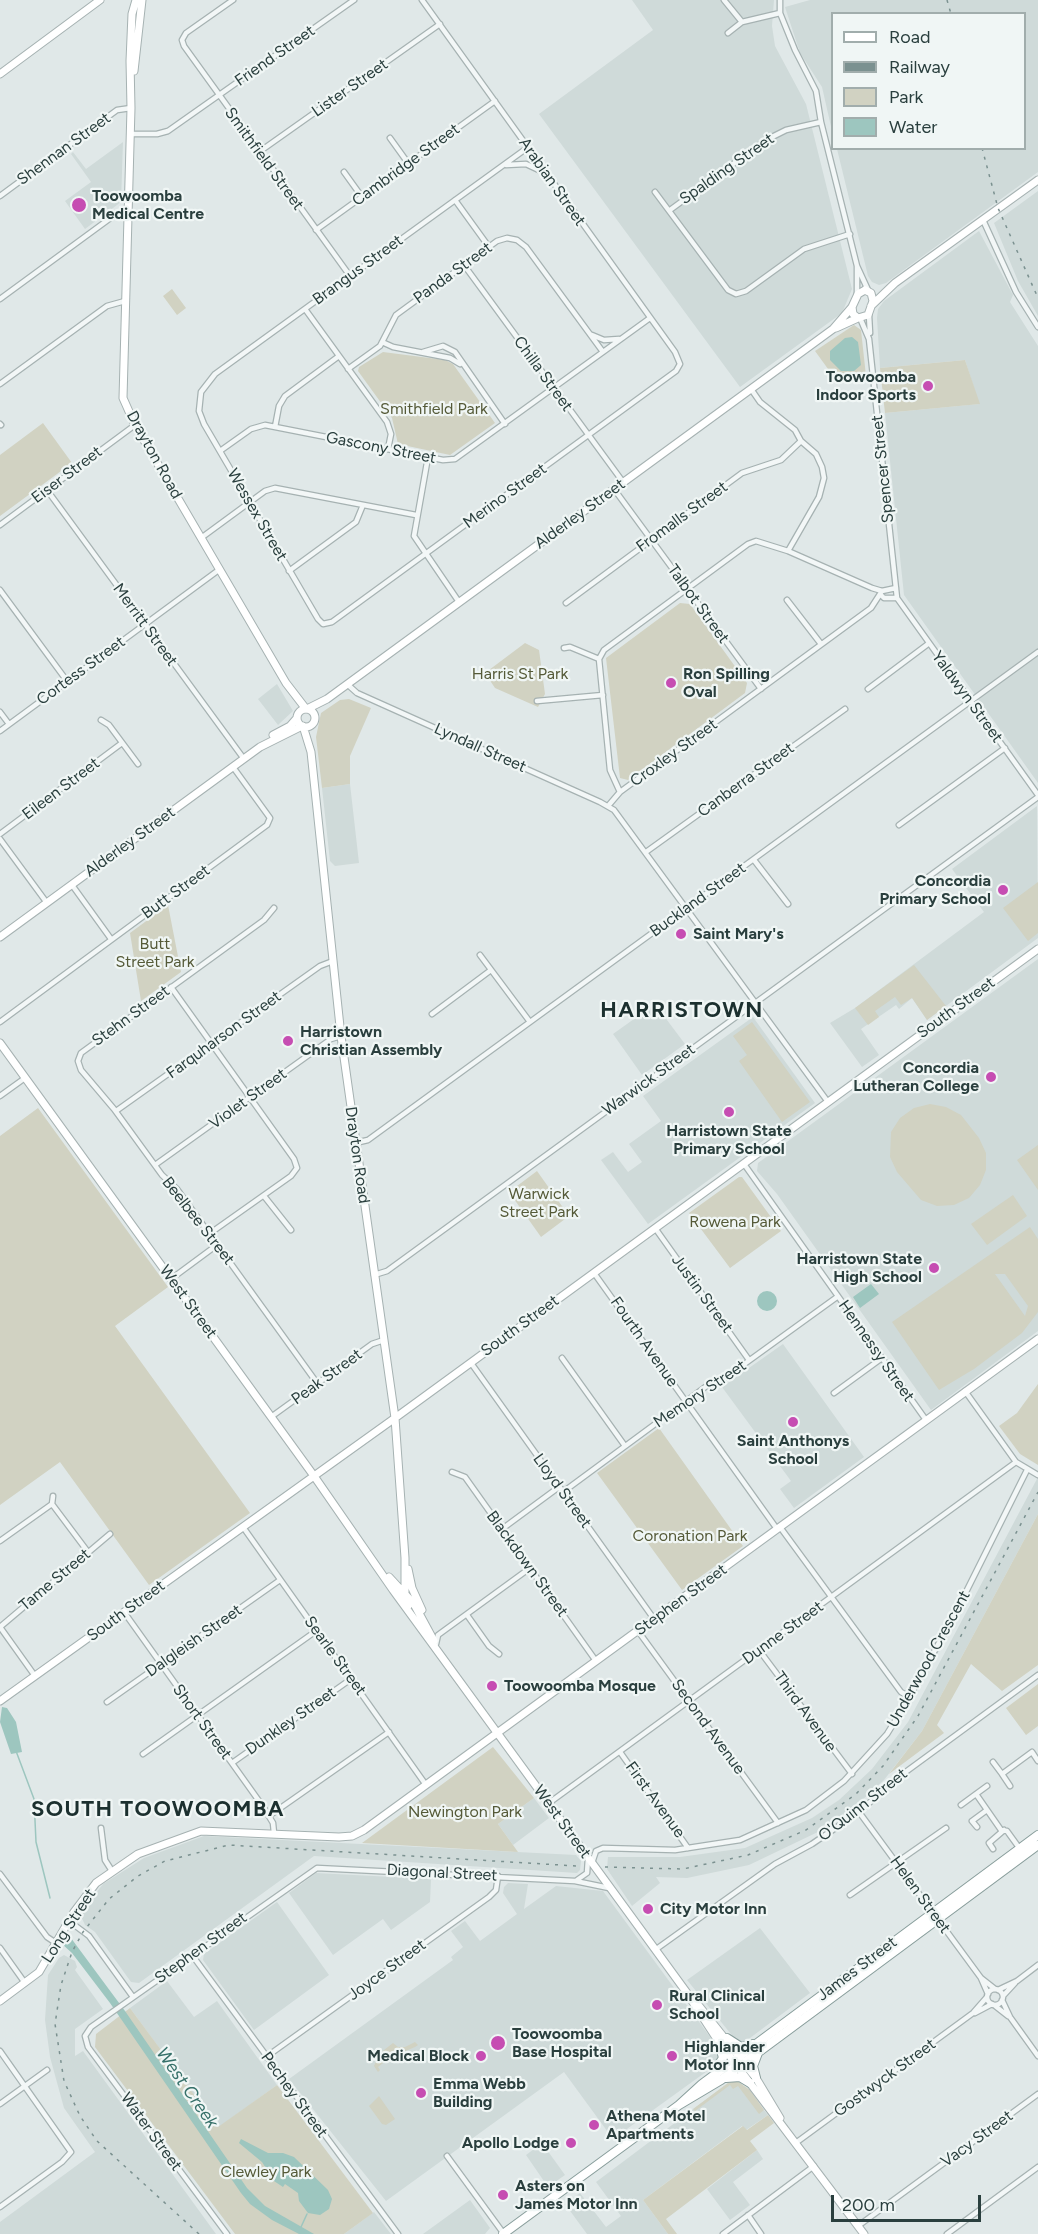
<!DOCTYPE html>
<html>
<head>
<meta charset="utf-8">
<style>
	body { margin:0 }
	#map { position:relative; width:1038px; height:2234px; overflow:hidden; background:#e0e8e8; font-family:Figtree,sans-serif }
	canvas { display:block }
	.legend { position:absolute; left:831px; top:12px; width:195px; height:138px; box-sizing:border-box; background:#f0f6f5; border:2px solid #a1adac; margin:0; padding:8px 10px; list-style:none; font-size:18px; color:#2a3f3e }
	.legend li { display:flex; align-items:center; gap:12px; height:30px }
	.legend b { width:30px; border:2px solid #a1adac }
	.scale { position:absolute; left:831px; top:2195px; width:150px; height:27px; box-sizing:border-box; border:3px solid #2a3f3e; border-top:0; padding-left:8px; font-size:18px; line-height:21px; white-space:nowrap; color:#2a3f3e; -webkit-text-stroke:4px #f0f6f5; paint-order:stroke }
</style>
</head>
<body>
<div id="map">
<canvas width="1038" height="2234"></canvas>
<ul class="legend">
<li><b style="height:8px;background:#fff"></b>Road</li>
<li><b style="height:8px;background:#7b9190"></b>Railway</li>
<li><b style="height:16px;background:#d1d2c2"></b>Park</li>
<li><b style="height:16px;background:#9dc6bf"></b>Water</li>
</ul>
<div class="scale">200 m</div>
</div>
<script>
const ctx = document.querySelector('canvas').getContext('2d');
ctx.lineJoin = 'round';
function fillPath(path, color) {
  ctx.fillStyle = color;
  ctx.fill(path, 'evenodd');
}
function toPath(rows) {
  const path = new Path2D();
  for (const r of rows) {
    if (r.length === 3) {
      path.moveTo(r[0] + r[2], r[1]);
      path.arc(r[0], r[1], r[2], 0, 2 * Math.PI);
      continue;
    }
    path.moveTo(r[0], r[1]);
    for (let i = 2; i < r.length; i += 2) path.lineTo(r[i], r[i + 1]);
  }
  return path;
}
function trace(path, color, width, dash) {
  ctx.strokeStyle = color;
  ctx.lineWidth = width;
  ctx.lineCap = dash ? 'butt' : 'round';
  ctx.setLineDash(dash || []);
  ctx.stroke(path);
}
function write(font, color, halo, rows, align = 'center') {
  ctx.font = font + ' Figtree,sans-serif';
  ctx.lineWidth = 4.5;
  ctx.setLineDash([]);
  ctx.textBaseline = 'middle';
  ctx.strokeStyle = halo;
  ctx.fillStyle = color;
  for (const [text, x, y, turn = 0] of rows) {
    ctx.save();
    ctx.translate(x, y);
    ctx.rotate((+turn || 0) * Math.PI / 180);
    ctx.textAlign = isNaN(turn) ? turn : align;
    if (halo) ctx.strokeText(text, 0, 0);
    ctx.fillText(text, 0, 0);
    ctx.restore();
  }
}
fillPath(toPath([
	[632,0,774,0,772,26,775,46,806,104,852,289,842,313,740,387,539,114,653,30],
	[810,0,1038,0,1038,172,886,283,879,285,872,282,868,276,837,149,1024,148,1024,14,832,14,832,131,822,87,800,53,785,7],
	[123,142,121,202,85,229,65,201,91,182,71,154,73,152,86,169],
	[1038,191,1038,316,1018,281,994,223],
	[979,231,1013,295,1010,302,1038,346,1038,783,904,595,885,413,979,404,965,360,880,368,877,318,878,309,884,301],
	[277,684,293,711,278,725,258,699],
	[350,784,359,863,335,866,330,861,322,788],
	[1037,806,1038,938,927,1020,912,998,899,1009,896,1005,861,1029,879,1055,862,1067,830,1023,855,1008,984,912,952,869],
	[1038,959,1038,1331,931,1410,777,1194,757,1171,758,1163],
	[655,1004,685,1044,642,1075,613,1034],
	[753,1017,815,1103,648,1224,601,1160,613,1152,628,1172,642,1162,629,1144,661,1121,643,1096],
	[783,1344,864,1457,794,1508,780,1489,791,1481,722,1387],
	[1038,1477,1038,1514,922,1731,884,1780,848,1813,820,1831,749,1865,687,1878,656,1877,660,1883,632,1906,607,1869,608,1857,680,1857,745,1848,812,1818,839,1800,872,1769,908,1722],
	[534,1798,549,1818,513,1845,498,1824],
	[204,1836,576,1855,581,1861,580,1870,577,1873,314,1856,139,1983,131,1982,95,1932,85,1925,80,1914,103,1884,144,1858],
	[316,1873,431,1879,430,1902,391,1930,383,1919,333,1955,289,1893],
	[508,1883,528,1884,524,1909,556,1886,603,1891,716,2045,718,2058,710,2069,613,2139,564,2072,386,2201,289,2079,453,1960,451,1957,463,1947,451,1931,465,1921,480,1941,517,1914,503,1893,504,1887],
	[277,1902,329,1975,254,2030,203,1960,204,1954],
	[760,1928,810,1993,746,2041,740,2041,735,2039,687,1980],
	[64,1955,75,1961,77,1967,75,1970,103,2009,75,2029,75,2056,83,2051,216,2234,0,2234,0,2222,95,2152,64,2108,50,2057,45,2020,48,1975,59,1958],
	[167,1981,194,2017,217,2001,277,2085,218,2128,130,2008],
	[740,2082,768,2115,746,2130,742,2126,643,2200,668,2234,587,2234,565,2204,580,2193,606,2227,621,2216,596,2182,728,2083],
	[542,2143,565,2175,548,2187,526,2155],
	[757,2150,763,2159,733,2182,750,2205,730,2220,707,2189],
	[470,2200,490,2228,485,2234,423,2234],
	[374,2212,391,2234,344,2234]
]), '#cfdad9');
fillPath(toPath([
	[172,289,186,308,177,315,163,296],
	[854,325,861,330,866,376,836,380,815,351],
	[383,352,445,360,453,364,495,423,450,455,398,444,392,418,358,371,359,367],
	[965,360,980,404,885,413,880,368],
	[43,423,72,463,0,516,0,455],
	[680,603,690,604,747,683,745,693,628,780,620,778,606,658],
	[525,643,539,650,545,694,538,707,495,688,485,673],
	[349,699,371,708,350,756,350,784,322,788,316,737,321,713,340,700],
	[1038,882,1038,933,1028,941,1003,908],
	[168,905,181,972,141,1001,130,933],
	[914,965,946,1006,927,1020,912,998,901,1005,895,997,875,1011,879,1017,868,1025,855,1008],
	[752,1022,810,1102,782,1122,739,1061,747,1055,733,1036],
	[930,1104,946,1107,961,1115,979,1138,986,1153,986,1170,980,1185,969,1198,954,1205,937,1206,921,1200,897,1172,890,1157,891,1132,900,1118,914,1108],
	[38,1108,168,1287,115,1326,250,1513,149,1585,60,1462,0,1505,0,1136],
	[1038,1145,1038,1190,1017,1160],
	[537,1171,569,1216,541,1237,509,1192],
	[739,1177,742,1177,781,1231,730,1268,689,1213],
	[1013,1195,1027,1216,987,1245,971,1224],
	[1030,1227,1038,1239,1038,1312,1022,1333,974,1369,939,1390,892,1322],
	[995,1274,1005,1274,1028,1306,1025,1316],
	[1038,1384,1038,1465,1020,1454,999,1426,1017,1413],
	[659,1428,743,1546,682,1590,597,1473],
	[1038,1514,1038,1665,1002,1691,971,1664,937,1725,944,1733,889,1774,922,1731],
	[1038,1684,1038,1726,1026,1735,1006,1708],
	[493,1747,534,1798,498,1824,518,1852,362,1843],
	[130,2008,218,2127,277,2085,373,2213,344,2234,235,2234,95,2047,96,2034],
	[415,2042,418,2045,415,2047,403,2052,398,2050,391,2054,392,2056,378,2067,380,2070,378,2072,374,2066,379,2054,393,2043,398,2047,405,2047],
	[737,2081,750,2090,764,2110,759,2114,738,2086,733,2089,730,2085,695,2111,693,2109,728,2083],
	[379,2096,395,2119,386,2125,382,2124,369,2106],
	[768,2115,774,2123,750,2141,757,2150,666,2219,677,2234,668,2234,643,2200,743,2126,747,2130]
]), '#d1d2c2');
fillPath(toPath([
	[852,337,858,342,861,365,854,371,841,371,830,360,830,351,845,338],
	[871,1284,879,1294,860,1308,853,1297],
	[767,1301,10],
	[2,1707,7,1708,16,1722,22,1752,11,1754,0,1722],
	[68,1934,125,2011,247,2188,265,2206,314,2234,299,2234,272,2220,250,2204,241,2193,110,2003,72,1953,62,1944],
	[241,2139,268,2153,283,2153,294,2157,328,2190,332,2199,329,2209,320,2215,308,2213,299,2201,298,2193,285,2184,283,2187,274,2181,262,2162,239,2143]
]), '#9dc6bf');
trace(toPath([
	[16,1751,34,1799,36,1842,50,1898],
	[301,2227,307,2214]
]), '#9dc6bf', 1.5);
const street = toPath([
	[233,0,186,33,182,40,184,46,350,276],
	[422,0,675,352,680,364,676,371,332,622,323,624,318,619,204,424,199,411,201,392,215,374,527,148],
	[724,0,742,22],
	[780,0,780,13,795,50,816,91,821,122,857,266,857,295],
	[728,33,742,22,780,13],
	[130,134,157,134,168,131,354,0],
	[390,138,408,163],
	[259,152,440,24],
	[506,165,526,164,541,171],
	[344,172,362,197],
	[655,192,728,290,736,294,746,291,804,249,850,234],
	[0,196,117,110,131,108],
	[455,200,489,247],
	[670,210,766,140,786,130,821,122],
	[983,220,1016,292,1038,327],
	[316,230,495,101],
	[464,265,623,482],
	[857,266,868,290],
	[0,299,116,214,128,212],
	[305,309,387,422,391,434,388,449],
	[869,315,870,333],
	[860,318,869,339,897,598,1038,795],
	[592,335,604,340,619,339],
	[382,342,393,347,450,358,460,364],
	[423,352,443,346,455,352,505,424],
	[348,369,380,346,396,315,497,241,507,238,517,240,526,247,603,352],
	[0,384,107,306,125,301],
	[751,389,760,402,795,430,801,441,816,454,822,467,824,478,819,497,788,551],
	[0,424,1,425],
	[275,427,279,406,285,396,339,356],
	[220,451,251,429,265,425,443,460,455,459,650,318],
	[428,457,414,536,459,602],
	[614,489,761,689],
	[47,490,244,759],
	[0,525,135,425],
	[201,538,265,491,275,488,416,515],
	[289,571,356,522,363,505],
	[0,590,67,681],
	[880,594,884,598,897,598],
	[787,600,821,644],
	[566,603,742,473,781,460,801,441],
	[564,648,570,647,599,659],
	[599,659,604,650,748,544,756,541,788,551,872,588,882,591,896,588],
	[599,659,610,770,620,792],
	[347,684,357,693,600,802,614,810,828,1102],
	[868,689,928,644],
	[537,701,603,695],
	[0,712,9,724],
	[101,720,109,725,138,764],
	[0,731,220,569],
	[608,806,620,792,871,608,882,591],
	[899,825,1005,748],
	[0,834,122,743],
	[0,839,47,903],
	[646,852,845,709],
	[754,860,788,904],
	[72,885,111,939],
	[274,908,264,920,81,1053,78,1061,81,1070,114,1109,162,1175,177,1189,317,1383],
	[480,955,530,1022],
	[171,987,294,1159,297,1168,291,1176,209,1234],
	[432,1014,491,970],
	[0,1022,267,825,270,818,233,767],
	[0,1096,25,1078],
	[116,1111,320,966,333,961],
	[355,1143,368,1140,1038,652],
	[744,1164,926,1420],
	[155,1165,331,1039,341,1036],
	[264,1196,291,1230],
	[655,1228,749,1360],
	[594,1273,777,1529],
	[374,1275,387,1271,1038,797],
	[171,1279,217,1245],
	[562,1358,625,1446],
	[471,1363,654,1619],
	[965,1391,1016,1462,1038,1475],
	[834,1393,882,1358],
	[271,1417,372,1344,384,1340],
	[452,1472,465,1477,596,1661],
	[563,1492,708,1385,725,1378,837,1297],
	[53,1496,52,1504,88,1552],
	[243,1527,426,1785],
	[780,1527,901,1692,910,1697],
	[502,1529,559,1487],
	[0,1541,52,1504],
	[124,1612,264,1808,273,1823,274,1833],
	[467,1615,489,1646,499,1654],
	[638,1631,778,1823],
	[436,1644,438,1635,530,1568],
	[759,1650,852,1774],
	[35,1676,0,1627,110,1534],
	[107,1702,280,1580],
	[620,1752,688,1848],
	[143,1754,316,1631],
	[993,1762,1002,1774],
	[232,1763,351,1679],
	[1010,1786,1002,1774,1032,1752,1038,1761],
	[976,1794,987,1786],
	[549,1803,1016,1462],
	[961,1805,976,1794,1001,1830,1007,1831,1020,1849],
	[859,1812,981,1978,995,1989],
	[269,1816,389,1732],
	[977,1827,972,1821,987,1810],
	[101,1828,105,1860,112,1871],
	[993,1849,989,1843,1004,1830],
	[592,1863,596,1851,603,1848,675,1850,740,1840,806,1810,844,1781,887,1734,905,1705,958,1608,1027,1470],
	[0,1874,47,1937,56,1943],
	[577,1880,587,1873,588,1858],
	[850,1895,946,1828],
	[69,1921,89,1936,133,1997],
	[0,1948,25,1983],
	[655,1950,775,1864,812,1844,859,1812,896,1779,1038,1675],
	[192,1955,398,2234],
	[981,1978,988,1994],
	[995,1997,8],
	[998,1990,1017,1981,1038,1965],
	[1003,1996,1015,1983],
	[1002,2000,1010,2017,1038,2056],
	[994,2005,1008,2016],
	[975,2013,992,2004],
	[0,2051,71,2152,62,2162,0,2207],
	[266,2057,489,1897,496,1890,498,1876],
	[0,2104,47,2070],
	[797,2142,973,2013,987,1997],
	[447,2156,504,2234],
	[748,2215,761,2234],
	[858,2226,1038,2094],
	[227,2234,88,2047,85,2036,91,2027,317,1868,575,1881,609,1888],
	[723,2234,814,2166],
	[947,2234,1038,2167]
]);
const secondary = toPath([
	[136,0,132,14,130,61,131,108,123,398,135,425,286,683,306,709],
	[134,71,142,0],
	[0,74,100,0],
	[865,290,871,293,873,301,868,315,858,318,853,314,852,307,858,294,865,290],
	[871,306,895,283,1038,180],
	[836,328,858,318],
	[307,709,327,699,833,329,852,307],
	[306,718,9],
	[303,726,311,752,341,1036,395,1418,405,1558,405,1600,408,1606],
	[273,735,290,726,297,718],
	[0,937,260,747,302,726],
	[0,1043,314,1476,393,1590,687,1993,719,2042,864,2234],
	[408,1569,412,1588,422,1610],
	[389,1577,414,1604,434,1641],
	[0,1701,395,1418,1038,949],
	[0,2001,39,1972,74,1912,96,1883,138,1854,201,1831,339,1837,352,1836,364,1830,1038,1339],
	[695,2001,756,2078,780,2118]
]);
const highway = toPath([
	[727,2038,741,2047,753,2044],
	[715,2070,723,2058,719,2042],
	[726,2078,740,2077,750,2083],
	[756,2078,753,2066,758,2053],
	[679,2105,702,2084,1038,1835],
	[503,2234,679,2105,721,2080,1038,1845]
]);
trace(street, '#a6b2b2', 7);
trace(secondary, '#a6b2b2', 9);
trace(highway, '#899e9c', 10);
trace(street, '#f3f7f7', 4.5);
trace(secondary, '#fff', 7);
trace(highway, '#fff', 8);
trace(toPath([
	[947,0,951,14],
	[982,148,998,208,1038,298],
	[605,1867,683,1869,748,1855,806,1830,856,1794,883,1766,918,1716,1038,1492],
	[199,2234,97,2141,80,2116,64,2081,55,2024,61,1985,72,1952,83,1932,109,1899,138,1876,165,1861,229,1845,577,1866]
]), '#7b9190', 1.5, [3, 6]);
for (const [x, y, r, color] of [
	[79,205,8,"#c64db2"],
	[928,386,6,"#c64db2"],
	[671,683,6,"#c64db2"],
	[1003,890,6,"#c64db2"],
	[681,934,6,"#c64db2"],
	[288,1041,6,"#c64db2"],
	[991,1077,6,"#c64db2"],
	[729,1112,6,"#c64db2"],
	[934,1268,6,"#c64db2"],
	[793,1422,6,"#c64db2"],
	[492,1686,6,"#c64db2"],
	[648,1909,6,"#c64db2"],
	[657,2005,6,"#c64db2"],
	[498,2043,8,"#c64db2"],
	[481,2056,6,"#c64db2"],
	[672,2056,6,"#c64db2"],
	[421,2093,6,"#c64db2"],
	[594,2125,6,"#c64db2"],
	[571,2143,6,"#c64db2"],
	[503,2195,6,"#c64db2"]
]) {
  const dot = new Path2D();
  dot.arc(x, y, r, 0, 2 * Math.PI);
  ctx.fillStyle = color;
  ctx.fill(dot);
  trace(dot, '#f0f6f5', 2);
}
write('16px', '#2a3f3e', '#f0f6f5', [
	["Friend Street",275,56,-35],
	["Lister Street",350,88,-35],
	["Shennan Street",64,149,-36],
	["Smithfield Street",264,159,54],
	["Cambridge Street",406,165,-36],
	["Spalding Street",727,169,-35],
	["Arabian Street",552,182,55],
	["Brangus Street",358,270,-36],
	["Panda Street",453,273,-36],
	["Chilla Street",543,374,54],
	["Gascony Street",381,448,11],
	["Drayton Road",154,455,61],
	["Spencer Street",883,469,-96],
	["Eiser Street",67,475,-37],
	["Merino Street",505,496,-36],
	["Alderley Street",580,514,-36],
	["Wessex Street",257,515,60],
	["Fromalls Street",682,517,-36],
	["Talbot Street",698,604,54],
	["Merritt Street",145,625,54],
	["Cortess Street",81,671,-36],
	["Yaldwyn Street",967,697,54],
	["Lyndall Street",480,748,24],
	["Croxley Street",674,753,-36],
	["Canberra Street",746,780,-36],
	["Eileen Street",61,789,-37],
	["Alderley Street",130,842,-36],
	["Butt Street",176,892,-36],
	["Buckland Street",698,900,-36],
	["South Street",956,1008,-36],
	["Stehn Street",131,1016,-36],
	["Farquharson Street",224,1035,-36],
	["Warwick Street",649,1080,-36],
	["Violet Street",248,1099,-36],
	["Drayton Road",357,1155,82],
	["Beelbee Street",198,1221,52],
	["Justin Street",702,1294,54],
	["West Street",188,1302,54],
	["South Street",520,1326,-36],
	["Fourth Avenue",644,1342,55],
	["Hennessy Street",876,1351,55],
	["Peak Street",327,1377,-36],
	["Memory Street",700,1394,-34],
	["Lloyd Street",562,1491,54],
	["Blackdown Street",527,1564,54],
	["Tame Street",55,1580,-40],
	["Stephen Street",681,1600,-36],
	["South Street",126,1611,-36],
	["Dunne Street",783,1633,-36],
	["Dalgleish Street",194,1641,-35],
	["Searle Street",335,1656,54],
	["Underwood Crescent",929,1659,-61],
	["Third Avenue",805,1712,54],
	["Dunkley Street",291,1721,-35],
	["Short Street",202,1722,54],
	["Second Avenue",708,1727,54],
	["First Avenue",655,1800,54],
	["O'Quinn Street",863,1805,-38],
	["West Street",562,1822,54],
	["Diagonal Street",442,1873,3],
	["Helen Street",920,1895,54],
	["Long Street",69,1926,-57],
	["Stephen Street",201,1948,-36],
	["James Street",857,1969,-37],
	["Joyce Street",387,1970,-36],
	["Gostwyck Street",885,2078,-36],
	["Pechey Street",294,2095,54],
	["Water Street",151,2132,54],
	["Vacy Street",977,2139,-36]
]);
write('bold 16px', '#2a3f3e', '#f0f6f5', [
	["Toowoomba",92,196],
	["Medical Centre",92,214],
	["Toowoomba",916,377,"right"],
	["Indoor Sports",916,395,"right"],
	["Ron Spilling",683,674],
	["Oval",683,692],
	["Concordia",991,881,"right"],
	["Primary School",991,899,"right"],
	["Saint Mary's",693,934],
	["Harristown",300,1032],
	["Christian Assembly",300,1050],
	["Concordia",979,1068,"right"],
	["Lutheran College",979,1086,"right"],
	["Harristown State",729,1131,"center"],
	["Primary School",729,1149,"center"],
	["Harristown State",922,1259,"right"],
	["High School",922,1277,"right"],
	["Saint Anthonys",793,1441,"center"],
	["School",793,1459,"center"],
	["Toowoomba Mosque",504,1686],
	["City Motor Inn",660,1909],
	["Rural Clinical",669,1996],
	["School",669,2014],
	["Toowoomba",512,2034],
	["Base Hospital",512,2052],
	["Highlander",684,2047],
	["Motor Inn",684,2065],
	["Medical Block",469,2056,"right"],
	["Emma Webb",433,2084],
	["Building",433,2102],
	["Athena Motel",606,2116],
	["Apartments",606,2134],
	["Apollo Lodge",559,2143,"right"],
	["Asters on",515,2186],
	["James Motor Inn",515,2204]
], 'left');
write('16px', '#555a38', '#f0f6f5', [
	["Smithfield Park",434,409],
	["Harris St Park",520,674],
	["Butt",155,944],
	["Street Park",155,962],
	["Warwick",539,1194],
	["Street Park",539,1212],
	["Rowena Park",735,1222],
	["Coronation Park",690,1536],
	["Newington Park",465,1812],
	["Clewley Park",266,2172]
]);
write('italic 18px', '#367069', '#f0f6f5', [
	["West Creek",187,2088,55]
]);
ctx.letterSpacing = '1.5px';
write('bold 22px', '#1c302f', '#f0f6f5', [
	["HARRISTOWN",682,1011],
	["SOUTH TOOWOOMBA",158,1810]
]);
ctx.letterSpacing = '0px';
</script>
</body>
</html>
